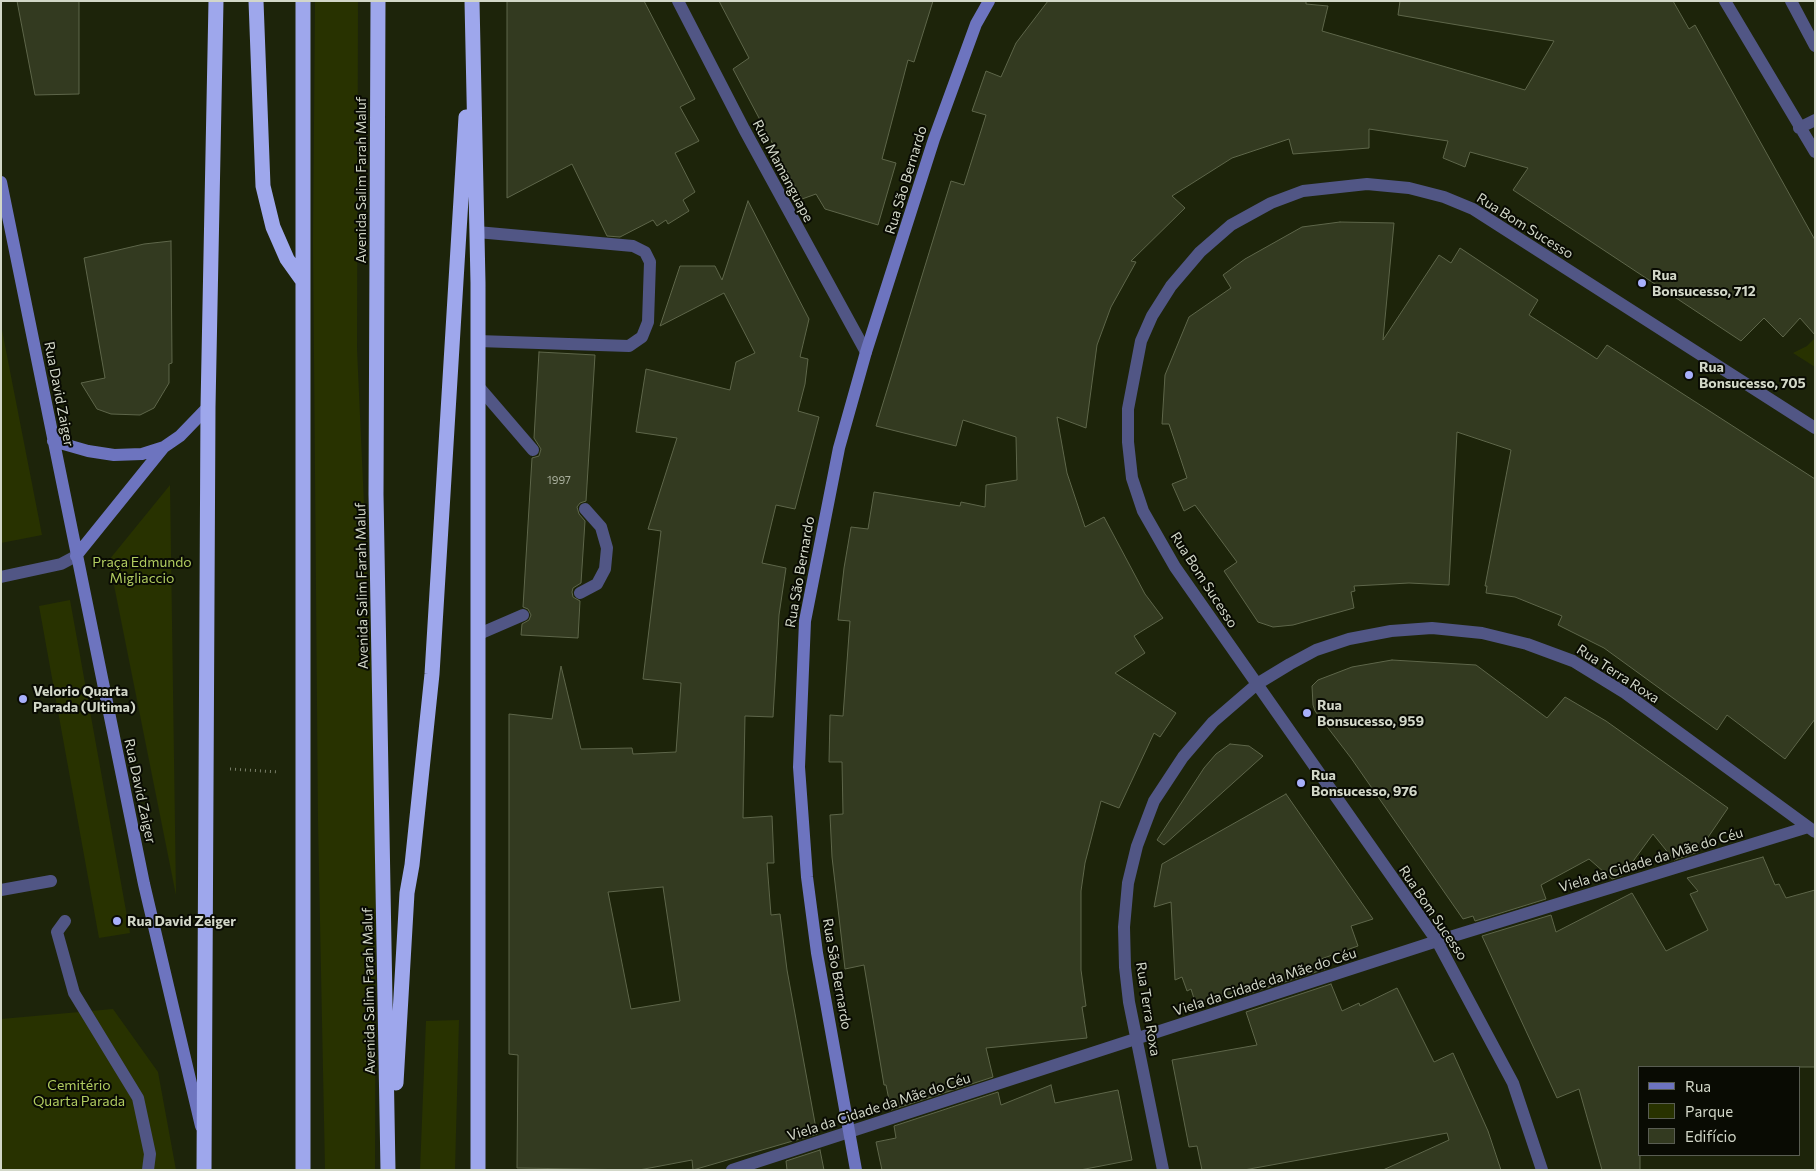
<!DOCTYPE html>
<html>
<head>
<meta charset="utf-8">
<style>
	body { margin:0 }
	#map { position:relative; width:1816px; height:1171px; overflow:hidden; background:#1d240a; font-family:Commissioner,sans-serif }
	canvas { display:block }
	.frame { position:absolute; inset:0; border:2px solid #d2d7c8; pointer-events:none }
	.legend { position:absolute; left:1638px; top:1066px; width:162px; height:90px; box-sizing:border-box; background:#090b03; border:1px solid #595d52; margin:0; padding:6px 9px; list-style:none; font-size:15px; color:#d2d7c8 }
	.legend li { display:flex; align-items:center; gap:10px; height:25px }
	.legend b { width:25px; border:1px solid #595d52 }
</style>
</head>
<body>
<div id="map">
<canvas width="1816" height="1171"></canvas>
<div class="frame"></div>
<ul class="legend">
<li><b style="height:6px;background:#6d74bf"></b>Rua</li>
<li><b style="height:14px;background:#283200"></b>Parque</li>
<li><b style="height:14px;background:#333a20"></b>Edifício</li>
</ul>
</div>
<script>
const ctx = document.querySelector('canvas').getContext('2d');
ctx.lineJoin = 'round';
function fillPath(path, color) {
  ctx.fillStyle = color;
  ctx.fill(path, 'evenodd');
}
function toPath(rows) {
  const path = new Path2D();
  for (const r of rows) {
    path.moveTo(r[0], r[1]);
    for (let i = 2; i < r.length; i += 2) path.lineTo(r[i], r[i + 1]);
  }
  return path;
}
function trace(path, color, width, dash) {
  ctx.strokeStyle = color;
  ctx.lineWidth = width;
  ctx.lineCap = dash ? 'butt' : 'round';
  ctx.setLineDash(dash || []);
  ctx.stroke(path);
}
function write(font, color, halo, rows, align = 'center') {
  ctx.font = font + ' Commissioner,sans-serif';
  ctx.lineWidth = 4;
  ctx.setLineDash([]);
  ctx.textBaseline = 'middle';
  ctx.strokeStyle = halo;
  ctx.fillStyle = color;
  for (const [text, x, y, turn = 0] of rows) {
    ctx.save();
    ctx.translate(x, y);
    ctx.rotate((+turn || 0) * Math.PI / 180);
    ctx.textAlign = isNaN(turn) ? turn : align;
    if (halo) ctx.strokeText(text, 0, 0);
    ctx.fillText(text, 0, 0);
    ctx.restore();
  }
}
fillPath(toPath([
	[315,1,358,1,357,349,376,771,375,1170,325,1170,318,821,313,242],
	[1,325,42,535,1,543],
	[1815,338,1815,367,1793,353,1807,346],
	[170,485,176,895,109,560],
	[70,600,130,933,99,938,39,606],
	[113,1009,158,1072,176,1170,1,1170,1,1019],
	[459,1020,455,1170,420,1170,426,1021]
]), '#283200');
const building = toPath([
	[17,1,79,1,79,94,35,95,17,1],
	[507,1,644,1,695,99,680,107,699,141,675,153,695,192,683,200,689,211,668,224,666,220,657,226,653,220,620,237,607,236,572,164,507,198,507,1],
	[719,1,933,1,914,62,908,60,882,159,896,163,878,225,825,209,816,194,802,199,733,69,749,58,719,1],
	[1048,1,1306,1,1306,4,1328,6,1322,31,1525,90,1554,41,1398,15,1400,1,1673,1,1689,29,1695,25,1815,240,1815,335,1800,318,1783,337,1764,318,1741,341,1513,190,1528,168,1470,152,1465,167,1443,158,1448,141,1369,129,1369,148,1293,154,1289,139,1232,158,1172,196,1185,208,1131,261,1136,262,1111,307,1097,345,1086,428,1057,417,1067,473,1085,527,1104,517,1145,594,1163,618,1134,636,1145,653,1115,673,1176,713,1160,737,1154,733,1119,808,1101,801,1085,863,1081,891,1081,970,1086,1006,1082,1007,1087,1038,986,1048,993,1077,891,1110,886,1085,884,1085,864,965,845,969,832,857,830,815,843,814,842,762,829,762,830,715,843,716,850,621,838,620,844,568,851,527,868,529,874,492,960,506,961,502,985,507,986,485,1017,480,1016,437,963,420,956,446,876,426,951,181,964,185,986,115,972,111,986,71,1001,77,1016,43,1048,1],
	[748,201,809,319,800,357,808,359,805,384,798,411,819,417,795,509,776,505,762,563,786,568,779,615,773,717,745,716,743,818,772,816,774,863,767,863,771,915,780,914,787,970,817,1134,693,1170,692,1160,639,1170,517,1168,518,1055,509,1054,509,714,552,719,561,666,581,749,632,748,633,754,676,752,681,683,643,679,661,531,648,529,677,438,636,432,646,369,730,390,736,362,755,353,724,293,660,326,680,266,715,266,722,280,748,201],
	[663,887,680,1001,631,1009,608,892,663,887],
	[1340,222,1394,223,1383,340,1439,255,1451,263,1460,248,1538,300,1529,315,1597,359,1607,345,1815,479,1815,719,1785,759,1727,715,1717,730,1604,648,1558,625,1562,616,1515,597,1486,593,1487,586,1485,586,1511,450,1457,432,1449,585,1409,583,1354,586,1355,591,1351,592,1354,608,1293,625,1273,627,1258,622,1224,571,1237,562,1195,505,1184,511,1172,484,1187,478,1169,424,1162,424,1165,375,1189,317,1231,288,1223,275,1245,259,1302,227,1340,222],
	[171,241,172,363,169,364,169,383,154,408,140,415,111,414,97,409,81,383,105,378,84,258,144,244,171,241],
	[539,352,595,355,586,501,580,503,577,507,579,514,585,521,581,583,573,588,572,592,573,597,580,601,578,638,521,635,522,624,529,620,531,615,528,609,523,607,532,458,539,456,541,449,534,438,539,352],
	[1392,660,1476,665,1547,718,1565,697,1606,721,1728,808,1698,852,1674,860,1653,834,1623,875,1612,879,1589,859,1541,885,1546,899,1475,921,1473,916,1463,919,1351,758,1315,711,1313,705,1312,686,1318,680,1352,667,1392,660],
	[1230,744,1249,746,1263,756,1164,845,1157,840,1204,768,1216,754,1230,744],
	[1286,794,1373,919,1351,926,1358,946,1321,959,1325,969,1241,996,1239,991,1196,1005,1191,989,1187,991,1182,977,1175,980,1171,902,1154,907,1162,864,1286,794],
	[1763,857,1775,885,1779,884,1786,898,1815,890,1815,1067,1640,1067,1640,1170,1602,1170,1579,1089,1557,1098,1482,936,1551,915,1556,932,1632,893,1666,951,1708,930,1690,894,1698,891,1687,878,1763,857],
	[1331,984,1342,1011,1359,1003,1360,1006,1397,988,1434,1062,1453,1053,1488,1131,1501,1170,1383,1170,1449,1140,1447,1133,1244,1170,1202,1170,1197,1146,1189,1147,1172,1060,1257,1045,1246,1012,1331,984],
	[1051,1085,1055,1103,1118,1090,1132,1160,1080,1170,882,1170,876,1142,896,1138,894,1126,998,1092,1001,1105,1051,1085],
	[820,1150,824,1170,787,1170,786,1161,820,1150]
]);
fillPath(building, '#333a20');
trace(building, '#5e664a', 1);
trace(toPath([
	[230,769,278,772]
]), '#777d68', 3, [1, 4]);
trace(toPath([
	[477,232,633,246,645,252,650,262,648,322,642,337,629,346,478,341],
	[478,386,533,450],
	[1,577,61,564,76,556],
	[580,593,597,584,605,569,607,548,601,527,585,509],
	[479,634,523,615],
	[1,890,51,881],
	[65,921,57,932,74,993,138,1098,150,1154,148,1170]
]), '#515685', 12);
trace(toPath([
	[678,1,744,129,866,352],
	[1725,1,1815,152],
	[1791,1,1815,46],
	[1799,128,1815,120],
	[732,1170,1437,941,1808,827],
	[1163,1170,1129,1002,1125,967,1124,927,1128,883,1137,846,1154,801,1183,757,1213,722,1257,684,1290,664,1316,650,1349,639,1391,631,1432,628,1482,633,1527,644,1573,661,1625,693,1815,832],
	[1542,1170,1513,1083,1437,941,1175,567,1143,511,1132,478,1128,442,1128,409,1141,341,1152,316,1171,286,1200,252,1231,225,1271,203,1303,191,1367,184,1409,188,1444,197,1473,209,1815,428]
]), '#515685', 12);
trace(toPath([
	[1,182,144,884,201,1126],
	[53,441,88,451,114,455,142,454,164,447,180,436,208,407],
	[76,556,164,447],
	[856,1170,817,953,807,877,799,767,805,621,839,448,866,352,934,139,976,24,989,1]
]), '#6d74bf', 12);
trace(toPath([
	[256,1,263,186,273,227,287,259,302,280],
	[303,1,303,1170],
	[378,1,376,494,388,1170],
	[472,1,478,283,478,1170],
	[396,1083,407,893,412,865,432,674,466,117],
	[204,1170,208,407,216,1]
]), '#9ea7ec', 15);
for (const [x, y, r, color] of [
	[1642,283,5,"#a8b0fc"],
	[1689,375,5,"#a8b0fc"],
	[23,699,5,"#a8b0fc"],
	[1307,713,5,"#a8b0fc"],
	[1301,783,5,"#a8b0fc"],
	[117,921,5,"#a8b0fc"]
]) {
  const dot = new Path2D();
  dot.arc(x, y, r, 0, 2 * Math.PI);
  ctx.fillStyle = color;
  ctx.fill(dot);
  trace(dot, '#090b03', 2);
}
write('11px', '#aab09e', null, [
	["1997",559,480]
]);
write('14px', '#d2d7c8', '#090b03', [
	["Rua Mamanguape",783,171,62],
	["Avenida Salim Farah Maluf",361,180,-90],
	["Rua São Bernardo",906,180,-73],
	["Rua Bom Sucesso",1525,226,32],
	["Rua David Zaiger",59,394,79],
	["Rua São Bernardo",800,572,-80],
	["Rua Bom Sucesso",1204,580,57],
	["Avenida Salim Farah Maluf",362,586,-91],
	["Rua Terra Roxa",1618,674,33],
	["Rua David Zaiger",140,791,78],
	["Viela da Cidade da Mãe do Céu",1651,860,-17],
	["Rua Bom Sucesso",1433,913,56],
	["Rua São Bernardo",837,974,80],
	["Viela da Cidade da Mãe do Céu",1265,982,-18],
	["Avenida Salim Farah Maluf",369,991,-91],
	["Rua Terra Roxa",1148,1009,81],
	["Viela da Cidade da Mãe do Céu",879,1107,-18]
]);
write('bold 14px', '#d2d7c8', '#090b03', [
	["Rua",1652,275],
	["Bonsucesso, 712",1652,291],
	["Rua",1699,367],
	["Bonsucesso, 705",1699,383],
	["Velorio Quarta",33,691],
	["Parada (Ultima)",33,707],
	["Rua",1317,705],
	["Bonsucesso, 959",1317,721],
	["Rua",1311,775],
	["Bonsucesso, 976",1311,791],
	["Rua David Zeiger",127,921]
], 'left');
write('14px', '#b1cc60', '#090b03', [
	["Praça Edmundo",142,562],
	["Migliaccio",142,578],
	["Cemitério",79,1085],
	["Quarta Parada",79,1101]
]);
</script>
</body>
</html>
